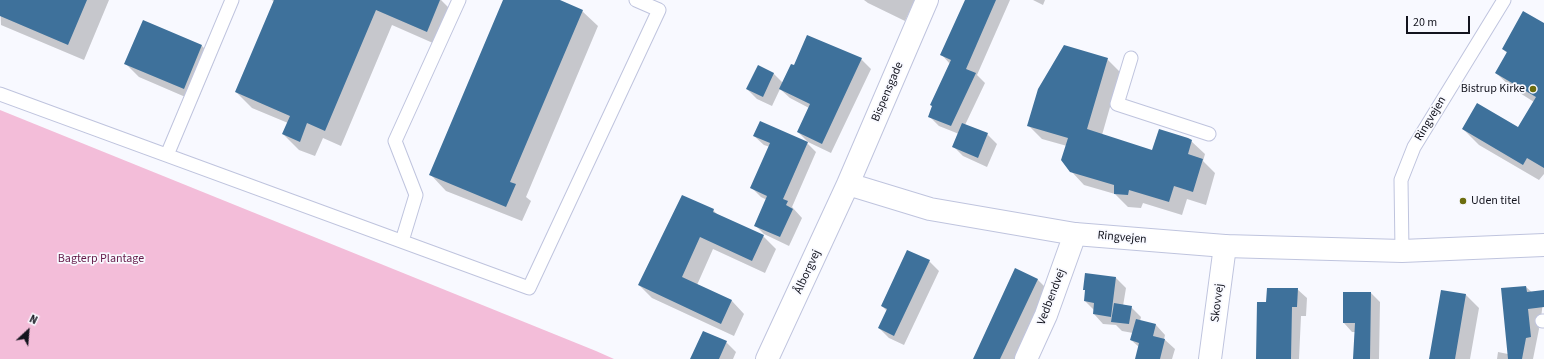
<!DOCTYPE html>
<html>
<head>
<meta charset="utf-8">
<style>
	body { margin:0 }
	#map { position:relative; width:1544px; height:359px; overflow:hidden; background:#f8f9ff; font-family:"Source Sans 3",sans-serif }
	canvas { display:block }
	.north { position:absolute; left:8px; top:311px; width:40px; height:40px; -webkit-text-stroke:3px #f8f9ff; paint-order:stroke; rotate:26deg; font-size:11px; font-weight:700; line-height:16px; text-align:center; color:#13141e }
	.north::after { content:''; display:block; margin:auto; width:14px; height:18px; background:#13141e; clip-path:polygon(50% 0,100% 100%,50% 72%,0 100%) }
	.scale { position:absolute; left:1406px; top:16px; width:64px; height:18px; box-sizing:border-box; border:2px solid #13141e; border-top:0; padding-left:5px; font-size:12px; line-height:14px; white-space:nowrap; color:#13141e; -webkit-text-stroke:3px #f8f9ff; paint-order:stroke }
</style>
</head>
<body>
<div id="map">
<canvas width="1544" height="359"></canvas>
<div class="north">N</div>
<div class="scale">20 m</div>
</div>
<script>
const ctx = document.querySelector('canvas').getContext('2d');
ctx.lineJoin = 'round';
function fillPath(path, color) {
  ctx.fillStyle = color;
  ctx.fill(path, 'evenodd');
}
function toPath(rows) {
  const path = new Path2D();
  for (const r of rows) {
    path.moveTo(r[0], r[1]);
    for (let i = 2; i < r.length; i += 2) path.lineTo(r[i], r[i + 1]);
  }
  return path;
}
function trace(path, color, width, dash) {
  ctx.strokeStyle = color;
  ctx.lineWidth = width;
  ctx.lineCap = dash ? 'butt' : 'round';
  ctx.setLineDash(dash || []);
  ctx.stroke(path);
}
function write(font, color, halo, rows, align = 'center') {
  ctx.font = font + ' "Source Sans 3",sans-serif';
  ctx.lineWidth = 3.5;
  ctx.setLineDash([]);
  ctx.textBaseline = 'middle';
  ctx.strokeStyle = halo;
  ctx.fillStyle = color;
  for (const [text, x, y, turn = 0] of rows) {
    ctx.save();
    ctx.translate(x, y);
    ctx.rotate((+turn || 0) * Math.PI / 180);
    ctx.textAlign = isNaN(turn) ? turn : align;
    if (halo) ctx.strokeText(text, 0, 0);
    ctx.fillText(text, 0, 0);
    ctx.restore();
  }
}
fillPath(toPath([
	[0,110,596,351,614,359,0,359]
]), '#f3bdd9');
fillPath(toPath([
	[0,0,109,0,84,60,1,25],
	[272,0,441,0,456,15,442,47,392,25,341,146,323,138,315,156,299,150,283,134,288,123,252,108,236,92,274,2],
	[504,0,557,0,582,11,598,26,526,197,531,201,522,221,446,191,431,175],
	[864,0,915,0,905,21,868,3],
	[967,0,1010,0,977,75,985,83,965,125,987,134,997,144,987,167,963,156,954,147,959,134,939,126,930,117,950,64,942,55],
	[1033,0,1045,0,1043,5],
	[1544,24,1544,174,1539,180,1479,145,1463,129,1519,128,1534,102,1512,88,1496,73,1507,53,1503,49],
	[202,46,215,59,197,102,139,77,126,64],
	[861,59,871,69,831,153,808,142,798,132,809,108,790,98,780,89,772,106,757,99,747,89,773,73,783,83],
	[1107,59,1120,72,1102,135,1153,151,1191,141,1205,154,1203,161,1215,173,1206,205,1187,199,1182,215,1143,203,1141,208,1128,207,1115,194,1084,185,1071,171,1067,146,1042,139,1029,126],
	[754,136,807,143,816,152,792,207,802,218,789,246,764,234,755,225,767,200,761,197,752,188,770,147,764,145],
	[713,210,718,215,763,236,776,249,765,273,713,249,697,285,732,301,744,314,734,336,652,298,639,285],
	[929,261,939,271,904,345,889,338,879,328,887,311,882,306],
	[1086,274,1116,278,1126,288,1123,306,1131,307,1141,317,1140,321,1156,325,1165,335,1164,339,1175,349,1172,359,1136,359,1139,347,1131,340,1133,333,1122,331,1116,325,1103,324,1094,314,1094,310,1085,301],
	[1037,279,1051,293,1020,359,974,359],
	[1526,287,1543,302,1541,318,1538,318,1539,329,1533,359,1497,359,1498,352,1508,354],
	[1297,289,1307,298,1306,316,1301,316,1299,359,1258,359,1267,303],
	[1442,291,1466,295,1479,308,1470,359,1430,359],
	[1371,293,1380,302,1379,359,1354,359,1355,332,1352,332,1344,323],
	[726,342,736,352,733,359,691,359]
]), '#0003');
fillPath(toPath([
	[0,0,87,0,68,45,0,16],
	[274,0,440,0,427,32,376,10,325,131,307,123,300,142,282,134,290,116,235,92],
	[503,0,560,0,583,10,510,182,516,184,506,207,429,175],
	[965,0,996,0,966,69,976,73,951,126,928,117,932,106,930,105,951,60,940,55],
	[1523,11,1544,23,1544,168,1527,158,1523,165,1462,129,1477,103,1518,127,1536,97,1495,73,1507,52,1502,49],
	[143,20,202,45,184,89,124,64],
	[807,35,862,58,822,144,797,132,810,104,779,89,791,64,794,65],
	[1064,45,1108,58,1087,129,1152,150,1159,129,1188,138,1192,140,1188,154,1203,159,1193,192,1174,186,1169,202,1129,190,1128,195,1114,194,1114,185,1070,172,1061,160,1068,138,1027,126,1038,89],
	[758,65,774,73,763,97,746,89],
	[760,121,808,142,783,199,788,201,786,205,793,209,780,237,754,226,767,196,750,188,770,143,753,136],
	[962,123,988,133,978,158,952,147],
	[682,195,714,209,713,212,764,235,752,261,700,237,682,277,732,300,721,324,638,285],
	[907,250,930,260,894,336,878,328,887,309,881,306],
	[1015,268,1038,279,1000,359,973,359],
	[1085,273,1116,277,1111,317,1093,314,1094,303,1084,301,1085,290,1083,290],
	[1526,286,1527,292,1544,290,1544,307,1528,309,1531,337,1526,338,1522,359,1508,359,1501,288],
	[1267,288,1298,288,1297,307,1292,307,1291,359,1256,359,1257,302,1266,302],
	[1441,290,1466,294,1455,359,1429,359],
	[1343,292,1371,292,1370,359,1353,359,1355,323,1343,323],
	[1114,303,1132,306,1129,324,1111,322],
	[1136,319,1156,324,1153,336,1165,339,1160,359,1135,359,1139,343,1130,340],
	[703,331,727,341,719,359,690,359]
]), '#3e719b');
const lane = toPath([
	[1131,58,1117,104,1209,134],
	[0,94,529,288,659,10,636,0],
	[167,155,232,0],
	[402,241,416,195,395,141,459,0],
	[1402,251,1401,180,1414,147,1504,0],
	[1542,321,1544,321]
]);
const street = toPath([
	[1026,359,1046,315,1075,234],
	[1210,359,1225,246]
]);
const secondary = toPath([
	[848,184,930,209,1075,234,1225,246,1402,251,1544,245],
	[767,359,848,184,927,0]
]);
trace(lane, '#bfc4de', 15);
trace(street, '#bfc4de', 24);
trace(secondary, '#bfc4de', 24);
trace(lane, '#fff', 13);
trace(street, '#fff', 22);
trace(secondary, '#fff', 22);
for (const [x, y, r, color] of [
	[1533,89,4,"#6c6d0f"],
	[1463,201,4,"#6c6d0f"]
]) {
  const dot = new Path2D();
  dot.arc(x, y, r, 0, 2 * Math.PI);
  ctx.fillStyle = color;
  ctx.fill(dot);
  trace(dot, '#f8f9ff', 1.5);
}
write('12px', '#13141e', '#f8f9ff', [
	["Bistrup Kirke",1525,89],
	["Uden titel",1471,201,"left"]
], 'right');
write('12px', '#13141e', '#f8f9ff', [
	["Bispensgade",888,92,-67],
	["Ringvejen",1431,119,-59],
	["Ringvejen",1122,238,5],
	["Ålborgvej",808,272,-65],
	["Vedbendvej",1052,297,-69],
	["Skovvej",1218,303,-83]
]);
write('12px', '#651c4a', '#f8f9ff', [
	["Bagterp Plantage",101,259]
]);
</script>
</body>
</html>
